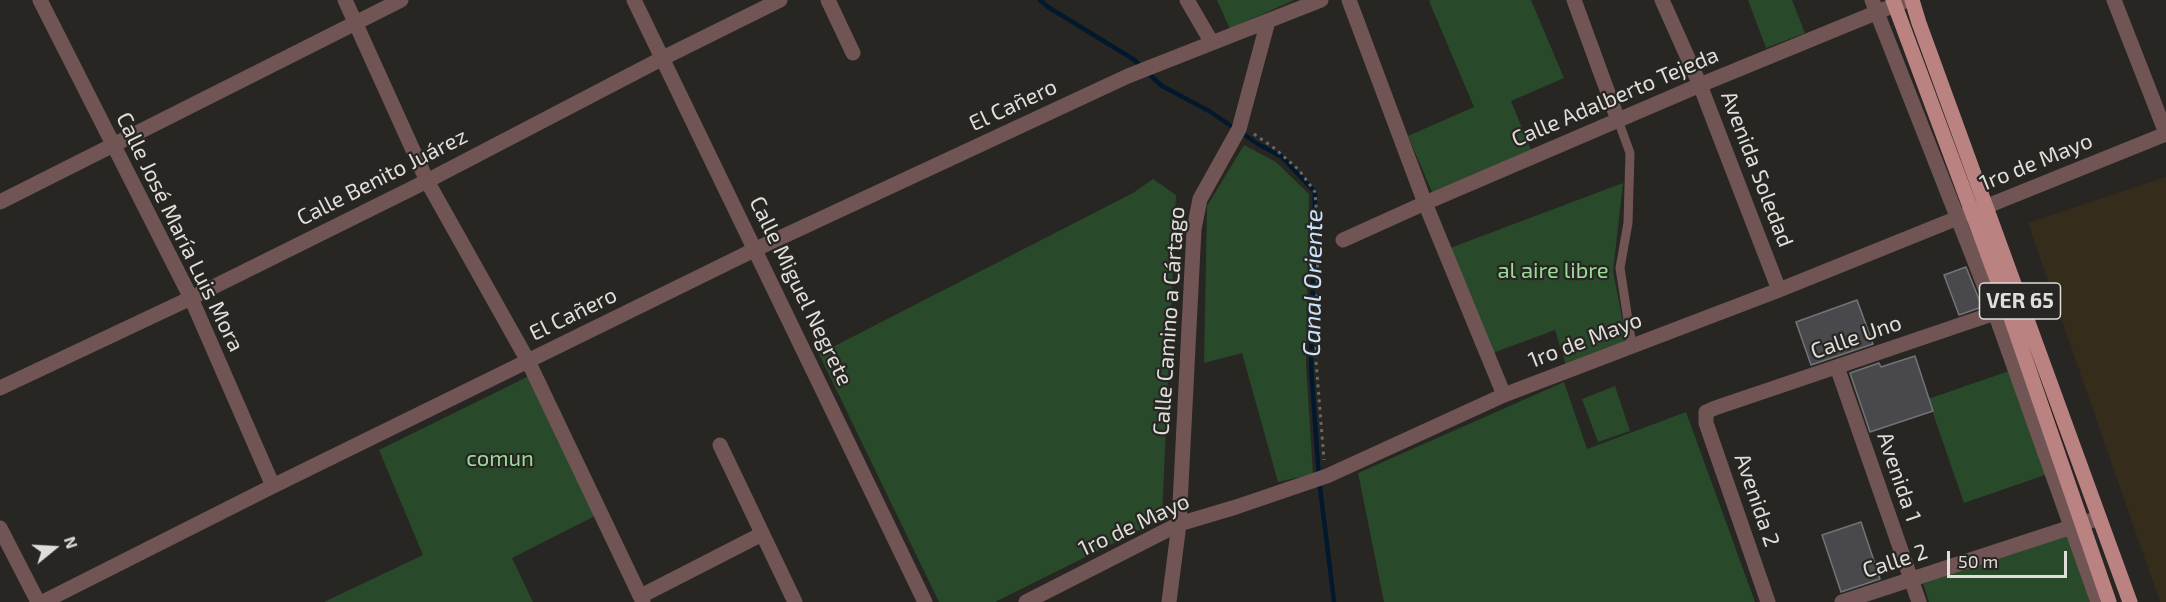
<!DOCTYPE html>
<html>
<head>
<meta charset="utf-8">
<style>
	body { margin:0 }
	#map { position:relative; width:2166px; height:602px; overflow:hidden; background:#282622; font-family:"Exo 2",sans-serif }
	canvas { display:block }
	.north { position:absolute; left:24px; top:518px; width:60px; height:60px; -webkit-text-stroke:4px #282622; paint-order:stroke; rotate:72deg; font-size:16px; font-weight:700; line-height:24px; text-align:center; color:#dfdedb }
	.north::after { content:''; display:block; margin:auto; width:21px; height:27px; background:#dfdedb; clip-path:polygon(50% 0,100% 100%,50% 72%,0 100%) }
	.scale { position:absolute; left:1947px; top:551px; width:120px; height:27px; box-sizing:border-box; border:3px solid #dfdedb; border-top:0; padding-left:8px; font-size:18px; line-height:21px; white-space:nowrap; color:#dfdedb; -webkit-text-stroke:4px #282622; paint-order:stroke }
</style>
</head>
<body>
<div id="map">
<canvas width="2166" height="602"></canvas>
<div class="north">N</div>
<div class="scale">50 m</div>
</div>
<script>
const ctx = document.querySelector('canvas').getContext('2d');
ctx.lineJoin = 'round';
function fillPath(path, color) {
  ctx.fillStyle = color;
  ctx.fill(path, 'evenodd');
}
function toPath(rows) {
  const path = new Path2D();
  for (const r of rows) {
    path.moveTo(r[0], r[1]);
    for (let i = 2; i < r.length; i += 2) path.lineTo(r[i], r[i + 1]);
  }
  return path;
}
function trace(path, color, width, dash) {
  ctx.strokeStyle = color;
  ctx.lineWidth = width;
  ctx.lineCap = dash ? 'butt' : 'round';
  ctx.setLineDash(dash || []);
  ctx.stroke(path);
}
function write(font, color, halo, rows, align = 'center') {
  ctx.font = font + ' "Exo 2",sans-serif';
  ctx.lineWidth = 4.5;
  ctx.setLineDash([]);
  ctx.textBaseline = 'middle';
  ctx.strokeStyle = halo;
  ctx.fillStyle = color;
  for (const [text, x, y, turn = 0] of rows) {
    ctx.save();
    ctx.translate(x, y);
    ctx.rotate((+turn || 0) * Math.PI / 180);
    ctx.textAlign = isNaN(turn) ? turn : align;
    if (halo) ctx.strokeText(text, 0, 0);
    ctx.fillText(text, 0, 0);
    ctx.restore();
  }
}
fillPath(toPath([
	[2166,177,2166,602,2160,602,2028,223]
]), '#352c1c');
fillPath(toPath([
	[1217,0,1294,0,1230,29],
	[1431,0,1531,0,1564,78,1511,101,1531,150,1432,192,1408,136,1474,107,1429,1],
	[1748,0,1792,0,1805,33,1766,48],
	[1244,145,1276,162,1309,194,1306,363,1313,474,1278,482,1242,353,1204,363,1207,206],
	[1153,179,1176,195,1162,519,995,602,939,602,819,354,1133,193],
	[1623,183,1613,271,1627,343,1566,365,1555,330,1490,354,1450,248],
	[2012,370,2048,474,1964,503,1928,399],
	[529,376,597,515,512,558,533,602,324,602,423,555,379,450],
	[1564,382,1587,449,1686,412,1755,602,1384,602,1358,473],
	[1615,386,1630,431,1598,442,1582,399],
	[2068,532,2092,602,1929,602,1923,583]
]), '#28492a');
trace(toPath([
	[1040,0,1048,7,1133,59,1142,67],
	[1148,73,1162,86,1209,111,1258,144,1282,157,1315,192,1311,366,1319,479,1334,602]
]), '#02192d', 4.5);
const building = toPath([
	[1966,267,1982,307,1959,315,1944,275,1966,267],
	[1857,300,1873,344,1811,365,1796,322,1857,300],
	[1915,356,1933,411,1870,432,1850,373,1879,363,1881,367,1915,356],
	[1861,522,1880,579,1841,592,1822,535,1861,522]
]);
fillPath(building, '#49484d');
trace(building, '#747378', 1.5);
trace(toPath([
	[1254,134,1274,148,1299,170,1315,192,1318,236,1316,361,1324,460]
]), '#696864', 3, [3, 4.5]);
trace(toPath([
	[1618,120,1630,153,1628,223,1620,268,1632,346]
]), '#715555', 9);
trace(toPath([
	[40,0,191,298,273,486],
	[345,0,427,181,528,361,643,602],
	[634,0,925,602],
	[828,0,853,53],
	[1187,0,1212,43],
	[1349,0,1425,203,1504,395],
	[1574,0,1618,120],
	[1662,0,1700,85,1779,290],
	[1872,0,1995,313,2098,602],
	[2114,0,2166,133],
	[0,202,401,0],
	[1343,240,1425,203,1700,85,1907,0],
	[1837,367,1919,602],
	[0,388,191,298,427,181,663,58,780,0],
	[720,445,795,602],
	[0,528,38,602],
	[641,596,762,534],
	[43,602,273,486,756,249,1128,76,1321,0],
	[1026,602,1179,524,1236,507,1327,476,1504,395,1779,290,2166,134],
	[1169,602,1179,524,1194,229,1200,199,1239,129,1268,21],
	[1768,602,1706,423,1706,412,1715,408,2004,310],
	[1842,602,2099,518]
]), '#715555', 15);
trace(toPath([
	[1893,0,2008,309,2109,602],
	[1912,0,1919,23,2130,602]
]), '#bb8282', 15);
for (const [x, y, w] of [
	[2020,301,81]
]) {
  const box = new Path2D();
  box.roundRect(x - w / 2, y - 18, w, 36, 4.5);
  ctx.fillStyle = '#282622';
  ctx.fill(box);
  trace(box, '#dfdedb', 1.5);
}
write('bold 21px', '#dfdedb', null, [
	["VER 65",2020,301]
]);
write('22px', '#dfdedb', '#282622', [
	["Calle Adalberto Tejeda",1615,97,-23],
	["El Cañero",1013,105,-25],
	["1ro de Mayo",2036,162,-22],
	["Avenida Soledad",1757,169,69],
	["Calle Benito Juárez",382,177,-27],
	["Calle José María Luis Mora",180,232,64],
	["Calle Miguel Negrete",801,291,64],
	["El Cañero",573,314,-26],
	["Calle Camino a Cártago",1169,321,-86],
	["Calle Uno",1856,337,-19],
	["1ro de Mayo",1585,340,-21],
	["Avenida 1",1899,477,71],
	["Avenida 2",1757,500,71],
	["1ro de Mayo",1134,525,-25],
	["Calle 2",1895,561,-18]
]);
write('22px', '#98dc9a', '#282622', [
	["al aire libre",1553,271],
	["comun",500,459]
]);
write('italic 24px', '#cae4ff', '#282622', [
	["Canal Oriente",1313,283,-89]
]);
</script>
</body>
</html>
